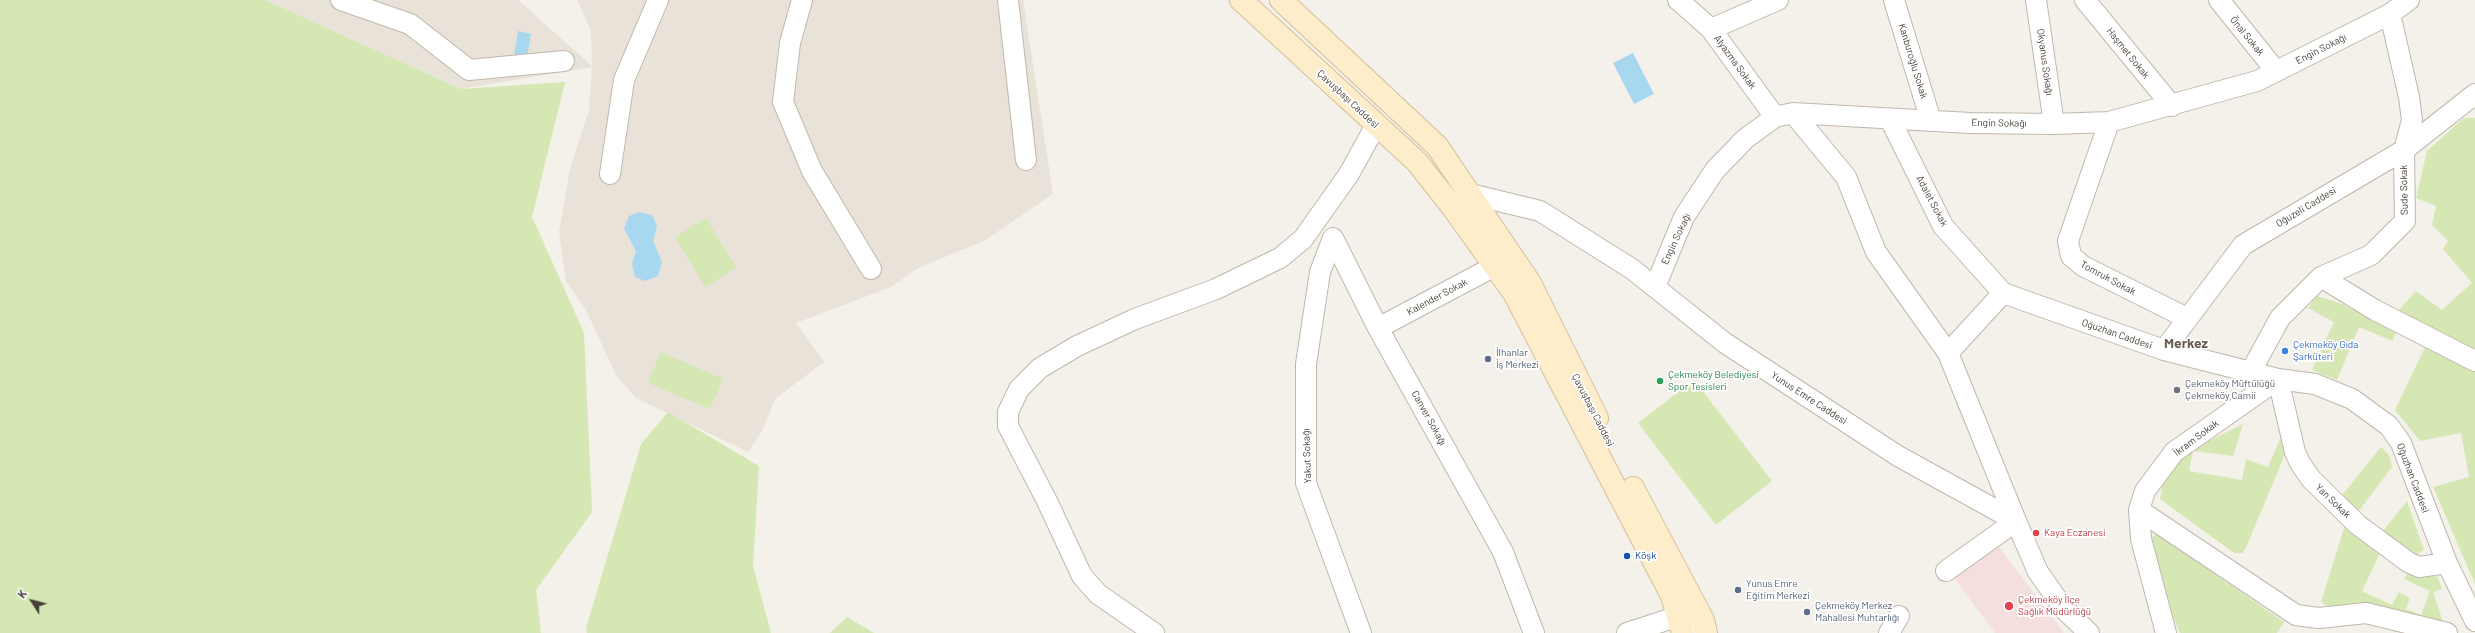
<!DOCTYPE html>
<html>
<head>
<meta charset="utf-8">
<style>
	body { margin:0 }
	#map { position:relative; width:2475px; height:633px; overflow:hidden; background:#f4f0ea; font-family:Barlow,sans-serif }
	canvas { display:block }
	.north { position:absolute; left:12px; top:581px; width:40px; height:40px; -webkit-text-stroke:3px #fff; paint-order:stroke; rotate:306deg; font-size:11px; font-weight:700; line-height:16px; text-align:center; color:#484138 }
	.north::after { content:''; display:block; margin:auto; width:14px; height:18px; background:#484138; clip-path:polygon(50% 0,100% 100%,50% 72%,0 100%) }
</style>
</head>
<body>
<div id="map">
<canvas width="2475" height="633"></canvas>
<div class="north">K</div>
</div>
<script>
const ctx = document.querySelector('canvas').getContext('2d');
ctx.lineJoin = 'round';
function fillPath(path, color) {
  ctx.fillStyle = color;
  ctx.fill(path, 'evenodd');
}
function toPath(rows) {
  const path = new Path2D();
  for (const r of rows) {
    path.moveTo(r[0], r[1]);
    for (let i = 2; i < r.length; i += 2) path.lineTo(r[i], r[i + 1]);
  }
  return path;
}
function trace(path, color, width, dash) {
  ctx.strokeStyle = color;
  ctx.lineWidth = width;
  ctx.lineCap = dash ? 'butt' : 'round';
  ctx.setLineDash(dash || []);
  ctx.stroke(path);
}
function write(font, color, halo, rows, align = 'center') {
  ctx.font = font + ' Barlow,sans-serif';
  ctx.lineWidth = 3.5;
  ctx.setLineDash([]);
  ctx.textBaseline = 'middle';
  ctx.strokeStyle = halo;
  ctx.fillStyle = color;
  for (const [text, x, y, turn = 0] of rows) {
    ctx.save();
    ctx.translate(x, y);
    ctx.rotate((+turn || 0) * Math.PI / 180);
    ctx.textAlign = isNaN(turn) ? turn : align;
    if (halo) ctx.strokeText(text, 0, 0);
    ctx.fillText(text, 0, 0);
    ctx.restore();
  }
}
fillPath(toPath([
	[265,0,518,0,592,66,591,31,577,0,1023,0,1053,194,984,241,918,268,891,287,796,323,824,362,775,399,762,431,748,452,636,398,616,375,586,310,566,281,559,231,570,169,589,110,592,67,461,89]
]), '#e8e2d8');
fillPath(toPath([
	[1998,546,2064,633,1995,633,1954,578]
]), '#f4dfde');
fillPath(toPath([
	[0,0,265,0,461,89,565,82,532,217,584,333,592,512,536,590,541,633,0,633],
	[2464,118,2475,118,2475,349,2399,310,2416,291,2442,310,2472,283,2443,249,2448,241,2432,225,2436,206,2416,198,2427,151],
	[706,218,736,268,705,287,675,237],
	[2317,296,2342,304,2396,333,2392,341,2359,327,2337,380,2312,370,2334,322,2308,308],
	[2425,347,2475,371,2475,584,2433,487,2469,477,2461,433,2420,441,2395,410],
	[661,352,723,379,710,409,648,383],
	[1694,380,1772,481,1716,525,1638,423],
	[668,412,759,466,753,566,771,633,587,633,586,628,641,444],
	[2243,424,2233,456,2193,451,2189,471,2242,480,2246,459,2268,467,2283,432,2286,452,2245,550,2242,553,2234,553,2160,499,2161,494,2163,478,2193,449],
	[2381,447,2389,455,2392,467,2358,512,2383,531,2407,501,2424,550,2415,555,2339,499],
	[2345,525,2380,553,2362,591,2392,605,2399,592,2410,598,2406,609,2421,615,2430,591,2404,579,2410,569,2438,577,2442,589,2433,592,2443,622,2329,608,2321,602],
	[2155,535,2158,535,2284,622,2277,633,2180,633,2160,587,2151,538],
	[847,617,874,633,830,633]
]), '#d5e8b4');
fillPath(toPath([
	[518,31,531,34,527,58,514,56],
	[1633,53,1654,94,1634,104,1613,63],
	[639,212,652,215,657,226,653,241,662,262,658,276,645,281,635,277,632,264,636,251,624,229,629,216]
]), '#a8d8ef');
const minor = toPath([
	[341,0,410,24,469,70,564,61],
	[802,0,790,43,783,102,812,171,871,269],
	[1008,0,1026,160],
	[1678,0,1711,29],
	[1894,0,1931,121],
	[2036,0,2054,124],
	[2085,0,2172,106],
	[2219,0,2276,71],
	[1793,113,1846,177,1876,252,1948,353],
	[1775,117,1711,29,1778,0],
	[1890,119,1943,226,2003,293,2164,350,2278,379,2315,384,2352,399,2389,426,2401,443,2447,563,2475,621],
	[2109,122,2068,241,2071,256,2083,266,2187,318],
	[610,174,624,80,658,0],
	[1470,194,1540,211,1632,269,1725,343,1898,456,2016,521,2038,572,2065,610,2089,633],
	[2321,277,2375,310,2475,361],
	[1655,287,1684,217,1715,170,1745,139,1775,117,1793,113,1970,123,2054,124,2109,122,2257,81,2390,14,2409,0],
	[1378,328,1495,266],
	[2164,350,2243,245,2404,150,2475,94],
	[2251,371,2280,318,2321,277,2371,255,2405,221,2404,150,2412,120,2409,97,2390,14],
	[2139,510,2296,615,2319,618,2366,613,2447,633],
	[1946,571,2016,521,1948,353,2003,293],
	[1154,633,1098,594,1082,576,1047,501,1008,426,1008,412,1019,389,1040,368,1077,346,1135,319,1216,289,1280,258,1303,239,1349,174,1376,125],
	[1361,633,1306,483,1306,364,1320,272,1333,238,1378,328,1503,552,1534,633],
	[1627,633,1679,616,1691,625],
	[1889,633,1899,616],
	[2166,633,2141,539,2139,510,2145,491,2174,452,2278,379,2295,452,2300,463,2311,479,2358,525,2408,562,2419,567,2447,563]
]);
const secondary = toPath([
	[1241,0,1417,162,1454,209,1514,293,1672,596,1683,633],
	[1281,0,1437,146,1530,283,1597,418],
	[1633,488,1703,620,1706,633]
]);
trace(minor, '#c0b7ac', 22);
trace(secondary, '#d3c09a', 24);
trace(minor, '#fff', 20);
trace(secondary, '#fdedcb', 22);
for (const [x, y, r, color] of [
	[2285,351,4,"#3f7fe0"],
	[1488,359,4,"#5c6f8a"],
	[1660,381,4,"#2e9e5b"],
	[2177,390,4,"#6b7280"],
	[2036,533,4,"#e0444e"],
	[1627,556,4,"#1a4fb4"],
	[1738,590,4,"#5c6f8a"],
	[2009,606,5,"#e0444e"],
	[1807,612,4,"#5c6f8a"]
]) {
  const dot = new Path2D();
  dot.arc(x, y, r, 0, 2 * Math.PI);
  ctx.fillStyle = color;
  ctx.fill(dot);
  trace(dot, '#fff', 1.5);
}
write('10px', '#484138', '#fff', [
	["Önal Sokak",2247,36,51],
	["Engin Sokağı",2321,49,-27],
	["Haşmet Sokak",2128,53,51],
	["Kanburoğlu Sokak",1913,61,73],
	["Alyazma Sokak",1735,62,54],
	["Okyanus Sokağı",2045,62,82],
	["Çavuşbaşı Caddesi",1348,99,43],
	["Engin Sokağı",1999,123,1],
	["Sude Sokak",2404,190,-91],
	["Adalet Sokak",1932,201,62],
	["Oğuzeli Caddesi",2306,207,-31],
	["Engin Sokağı",1676,239,-65],
	["Tomruk Sokak",2108,278,28],
	["Kalender Sokak",1437,297,-28],
	["Oğuzhan Caddesi",2117,334,19],
	["Yunus Emre Caddesi",1809,398,33],
	["Çavuşbaşı Caddesi",1593,410,63],
	["Canver Sokağı",1429,418,61],
	["İkram Sokak",2196,438,-37],
	["Yakut Sokağı",1307,456,-92],
	["Oğuzhan Caddesi",2413,478,69],
	["Yan Sokak",2333,501,44]
]);
write('10px', '#366cbe', '#fff', [
	["Çekmeköy Gıda",2293,345],
	["Şarküteri",2293,357]
], 'left');
write('10px', '#4e5e75', '#fff', [
	["İlhanlar",1496,353],
	["İş Merkezi",1496,365],
	["Yunus Emre",1746,584],
	["Eğitim Merkezi",1746,596],
	["Çekmeköy Merkez",1815,606],
	["Mahallesi Muhtarlığı",1815,618]
], 'left');
write('10px', '#27864d', '#fff', [
	["Çekmeköy Belediyesi",1668,375],
	["Spor Tesisleri",1668,387]
], 'left');
write('10px', '#5b616d', '#fff', [
	["Çekmeköy Müftülüğü",2185,384],
	["Çekmeköy Camii",2185,396]
], 'left');
write('10px', '#be3a42', '#fff', [
	["Kaya Eczanesi",2044,533],
	["Çekmeköy İlçe",2018,600],
	["Sağlık Müdürlüğü",2018,612]
], 'left');
write('10px', '#164399', '#fff', [
	["Köşk",1635,556]
], 'left');
write('bold 14px', '#6b5e4f', '#fff', [
	["Merkez",2186,343]
]);
</script>
</body>
</html>
